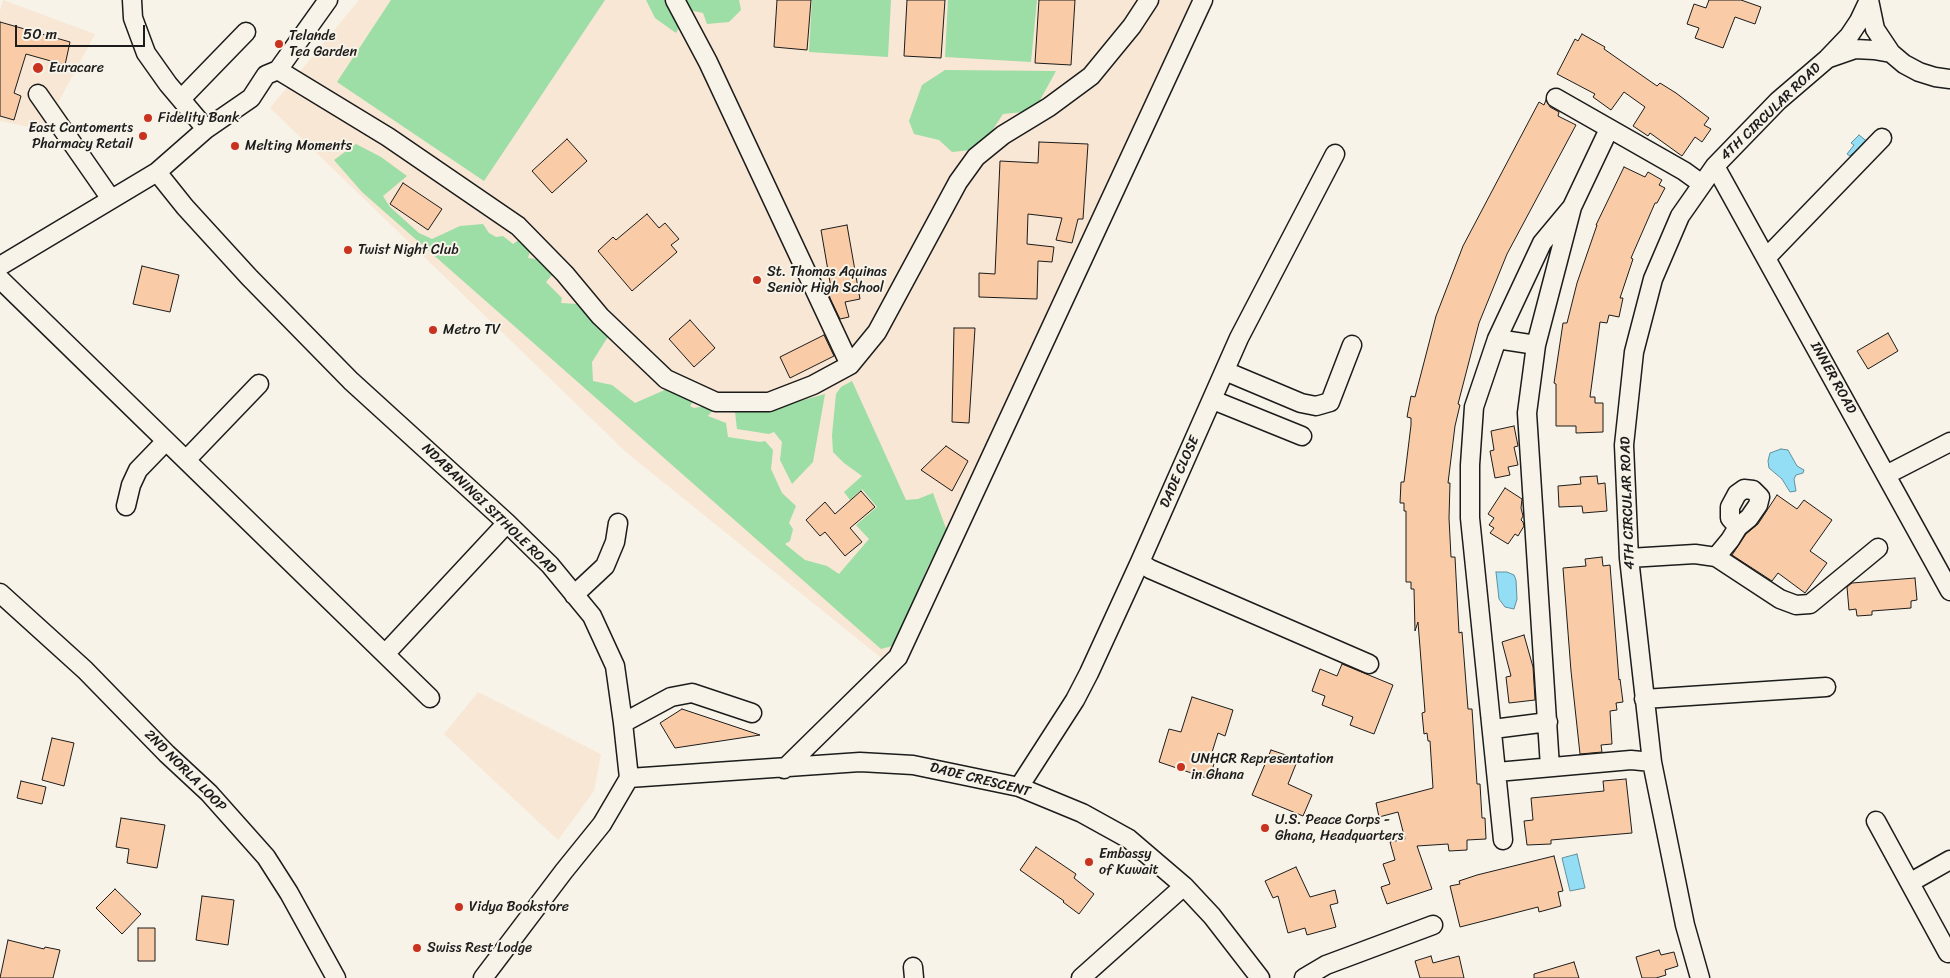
<!DOCTYPE html>
<html>
<head>
<meta charset="utf-8">
<style>
	body { margin:0 }
	#map { position:relative; width:1950px; height:978px; overflow:hidden; background:#f7f3e8; font-family:Sriracha,sans-serif }
	canvas { display:block }
	.scale { position:absolute; left:15px; top:25px; width:130px; height:22px; box-sizing:border-box; border:2px solid #1c1c1c; border-top:0; padding-left:6px; font-size:15px; line-height:18px; white-space:nowrap; color:#1c1c1c; -webkit-text-stroke:4px #f7f3e8; paint-order:stroke }
</style>
</head>
<body>
<div id="map">
<canvas width="1950" height="978"></canvas>
<div class="scale">50 m</div>
</div>
<script>
const ctx = document.querySelector('canvas').getContext('2d');
ctx.lineJoin = 'round';
function fillPath(path, color) {
  ctx.fillStyle = color;
  ctx.fill(path, 'evenodd');
}
function toPath(rows) {
  const path = new Path2D();
  for (const r of rows) {
    path.moveTo(r[0], r[1]);
    for (let i = 2; i < r.length; i += 2) path.lineTo(r[i], r[i + 1]);
  }
  return path;
}
function trace(path, color, width, dash) {
  ctx.strokeStyle = color;
  ctx.lineWidth = width;
  ctx.lineCap = dash ? 'butt' : 'round';
  ctx.setLineDash(dash || []);
  ctx.stroke(path);
}
function write(font, color, halo, rows, align = 'center') {
  ctx.font = font + ' Sriracha,sans-serif';
  ctx.lineWidth = 4;
  ctx.setLineDash([]);
  ctx.textBaseline = 'middle';
  ctx.strokeStyle = halo;
  ctx.fillStyle = color;
  for (const [text, x, y, turn = 0] of rows) {
    ctx.save();
    ctx.translate(x, y);
    ctx.rotate((+turn || 0) * Math.PI / 180);
    ctx.textAlign = isNaN(turn) ? turn : align;
    if (halo) ctx.strokeText(text, 0, 0);
    ctx.fillText(text, 0, 0);
    ctx.restore();
  }
}
fillPath(toPath([
	[3,0,95,34,58,103,111,183,97,191,51,122,39,129,0,121,0,11],
	[359,0,1193,0,966,497,903,640,885,661,627,453,270,108],
	[478,692,601,754,594,791,558,840,444,734]
]), '#f8e7d4');
fillPath(toPath([
	[391,0,605,0,484,181,337,82],
	[646,0,739,0,741,10,729,22,707,24,703,13,689,10,676,33,655,18],
	[812,0,891,0,888,57,809,52],
	[948,0,1037,0,1031,62,945,57],
	[945,70,1056,71,1034,111,1003,114,980,149,952,152,939,140,914,134,909,121,922,85],
	[356,144,381,157,407,176,383,196,390,207,419,233,432,239,460,226,483,224,489,233,496,237,503,236,513,244,520,239,531,248,528,258,536,259,552,275,546,282,562,298,561,303,578,304,595,323,601,321,609,335,592,362,593,381,612,385,635,403,676,385,696,397,690,406,694,408,710,405,715,408,708,416,726,423,728,437,760,442,765,441,773,450,771,469,782,493,796,506,789,523,793,529,790,541,785,544,805,560,827,566,839,574,869,539,856,525,877,507,862,489,850,500,844,492,862,476,844,463,833,452,832,435,836,394,841,387,852,381,906,500,918,499,933,493,948,534,928,566,896,645,881,649,362,192,334,160],
	[825,394,813,462,792,484,780,460,782,442,774,432,769,434,737,429,735,412,782,406]
]), '#9ddda6');
const water = toPath([
	[1859,135,1869,143,1857,156,1853,153,1850,156,1847,154,1854,145,1851,143,1859,135],
	[1781,449,1788,450,1797,466,1804,470,1803,473,1796,475,1794,479,1796,491,1790,492,1782,479,1769,468,1768,461,1770,453,1781,449],
	[1496,572,1507,572,1514,575,1516,580,1517,599,1514,609,1505,607,1499,599,1496,572],
	[1577,854,1585,888,1570,891,1562,858,1577,854]
]);
fillPath(water, '#93def4');
trace(water, '#63909e', 1);
const building = toPath([
	[777,0,811,0,807,50,774,47,777,0],
	[907,0,945,0,941,58,904,56,907,0],
	[1039,0,1075,0,1071,65,1035,63,1039,0],
	[1709,0,1741,0,1761,7,1755,24,1735,17,1723,48,1695,38,1699,28,1687,24,1694,4,1706,8,1709,0],
	[0,22,70,42,65,65,26,54,14,93,21,96,14,120,0,116,0,22],
	[1582,34,1605,47,1604,49,1657,86,1660,83,1676,93,1709,118,1704,125,1711,129,1702,142,1695,137,1682,156,1650,133,1648,136,1633,126,1645,107,1624,92,1611,110,1593,97,1595,94,1557,74,1575,39,1578,41,1582,34],
	[1546,100,1550,107,1559,112,1558,116,1576,125,1507,254,1479,323,1458,404,1460,405,1455,426,1448,483,1450,483,1449,518,1451,557,1455,557,1459,633,1462,632,1468,709,1472,709,1477,784,1480,784,1482,818,1485,818,1486,839,1467,840,1467,850,1449,851,1448,844,1417,846,1432,889,1387,904,1381,887,1390,884,1383,864,1395,860,1390,842,1405,839,1398,812,1379,817,1376,803,1433,788,1430,741,1428,741,1427,733,1424,734,1422,713,1425,712,1418,622,1415,631,1414,589,1411,589,1411,582,1406,582,1406,511,1404,511,1404,503,1400,503,1401,482,1404,482,1411,425,1411,418,1407,417,1411,396,1415,397,1436,316,1463,246,1539,102,1544,105,1546,100],
	[567,139,587,161,552,193,532,171,567,139],
	[1039,142,1088,144,1083,219,1078,219,1072,243,1056,240,1062,218,1028,214,1027,244,1054,247,1052,262,1038,261,1037,299,979,297,979,273,995,274,1000,161,1038,163,1039,142],
	[1624,167,1645,177,1648,172,1662,180,1659,185,1665,188,1657,203,1655,203,1631,258,1633,259,1620,298,1623,298,1619,317,1609,315,1607,323,1600,322,1590,397,1595,397,1595,403,1603,403,1603,432,1576,433,1576,426,1556,426,1556,384,1554,383,1563,323,1567,323,1577,283,1597,225,1596,225,1624,167],
	[403,183,442,209,428,230,390,204,403,183],
	[647,214,659,228,665,223,679,239,671,245,677,252,632,291,598,251,613,237,616,240,647,214],
	[847,225,860,299,845,302,849,317,840,319,830,298,828,289,831,288,821,230,847,225],
	[142,266,179,275,170,312,133,304,142,266],
	[690,320,715,348,694,367,669,339,690,320],
	[954,328,975,328,969,423,952,422,954,328],
	[1888,333,1898,351,1868,369,1857,351,1888,333],
	[824,335,834,356,790,378,780,357,824,335],
	[1514,426,1518,446,1514,447,1518,465,1508,467,1510,475,1495,478,1490,451,1494,450,1491,431,1514,426],
	[946,446,968,461,952,491,921,470,946,446],
	[1597,476,1598,484,1605,483,1607,511,1583,513,1582,506,1559,507,1558,486,1581,484,1580,477,1597,476],
	[1505,488,1522,499,1521,508,1523,516,1521,520,1523,522,1524,526,1518,536,1515,534,1508,544,1490,533,1494,528,1489,525,1494,518,1488,514,1505,488],
	[861,491,875,507,850,528,862,542,845,556,825,532,820,536,806,520,825,502,835,514,861,491],
	[1777,495,1797,509,1804,500,1832,520,1810,551,1827,563,1805,593,1778,573,1772,581,1732,555,1746,534,1758,524,1777,495],
	[1602,557,1603,566,1610,565,1619,680,1620,679,1623,702,1616,703,1617,710,1610,711,1612,744,1601,745,1602,752,1580,754,1571,671,1563,568,1586,566,1585,559,1602,557],
	[1915,578,1917,600,1911,601,1911,608,1872,611,1872,615,1857,616,1856,609,1849,610,1847,587,1852,583,1915,578],
	[1524,635,1533,667,1535,700,1509,703,1506,677,1511,676,1502,642,1524,635],
	[1342,664,1393,685,1374,734,1350,725,1353,717,1322,705,1325,696,1312,691,1320,669,1337,676,1342,664],
	[1192,697,1233,710,1225,736,1218,733,1209,762,1214,764,1209,779,1159,762,1169,729,1181,732,1192,697],
	[682,709,760,735,675,748,660,723,682,709],
	[52,738,74,743,64,786,42,780,52,738],
	[1271,750,1298,759,1288,784,1312,795,1303,816,1252,795,1271,750],
	[1626,779,1632,833,1551,840,1551,844,1527,845,1524,821,1533,820,1531,798,1604,791,1603,781,1626,779],
	[21,781,46,787,42,804,17,798,21,781],
	[121,818,165,825,157,868,127,863,129,849,116,847,121,818],
	[1036,847,1076,874,1074,878,1094,894,1079,914,1063,902,1064,901,1020,870,1036,847],
	[1554,856,1563,891,1558,892,1561,906,1539,912,1538,907,1460,927,1450,886,1460,884,1459,881,1477,875,1554,856],
	[1296,867,1310,897,1335,890,1338,903,1330,905,1336,927,1307,935,1305,928,1288,933,1278,896,1273,898,1265,881,1296,867],
	[115,889,141,914,122,934,96,908,115,889],
	[202,896,234,900,228,945,196,940,202,896],
	[138,928,155,928,155,961,138,961,138,928],
	[8,940,44,949,45,947,60,950,53,978,0,978,8,940],
	[1659,950,1661,955,1674,952,1678,966,1665,970,1666,975,1656,978,1642,978,1636,957,1659,950],
	[1431,956,1433,963,1459,956,1464,978,1420,978,1415,961,1431,956],
	[1574,962,1579,978,1534,978,1534,974,1574,962]
]);
fillPath(building, '#f9cca7');
trace(building, '#1c1c1c', 1);
const minor = toPath([
	[132,0,133,18,146,53,168,84,206,129],
	[675,0,708,62,850,365],
	[1869,0,1875,29,1891,53,1904,64,1919,72,1935,77,1950,79],
	[1829,58,1855,49,1874,50,1891,53],
	[278,70,388,137,518,226,565,274,600,316,666,379,716,402,769,402,813,385,850,365,877,332,958,182,976,157,1003,135,1049,107,1091,76,1132,26,1149,0],
	[38,94,111,199],
	[1556,98,1684,171,1702,184],
	[181,99,246,32],
	[1715,166,1950,591],
	[157,172,185,207,249,277,351,381,507,523,550,565,592,616,615,666,623,723,629,778,602,824,564,871,483,978],
	[1766,258,1882,138],
	[0,266,157,172,206,129,251,98,266,75,278,70,328,0],
	[0,279,430,698],
	[1497,339,1536,345],
	[1225,371,1301,403,1316,406,1330,402,1352,345],
	[1213,400,1302,436],
	[186,460,259,384],
	[1886,475,1950,442],
	[126,506,131,485,138,470,166,441],
	[1716,557,1730,540,1738,527,1749,518,1758,505,1760,497,1753,490,1744,489,1737,494,1730,507,1730,518,1738,527],
	[1629,558,1695,554,1716,557,1780,599,1796,605,1810,604,1878,548],
	[1140,562,1150,569,1369,664],
	[0,593,85,670,167,754,209,793,266,857,289,893,336,978],
	[574,595,605,566,615,542,618,523],
	[385,654,507,523],
	[1644,699,1826,687],
	[623,723,671,697,692,693,752,713],
	[1493,729,1548,722],
	[1550,767,1527,413,1536,345,1572,207,1609,129],
	[784,769,898,657,1203,0],
	[1497,772,1631,760,1652,762],
	[629,778,860,762,913,765,1019,787,1082,813,1129,839,1184,886,1212,916,1260,978],
	[1019,787,1075,700,1089,673,1140,562,1239,338,1335,154],
	[1876,821,1948,953],
	[1503,840,1470,518,1470,465,1474,407,1497,339,1542,243,1572,207],
	[1911,882,1950,860],
	[913,967,914,978],
	[1081,978,1184,886],
	[1304,978,1326,965,1433,925],
	[1700,978,1685,925,1652,762,1629,558,1624,445,1634,352,1653,279,1680,216,1715,166,1778,101,1827,59,1849,36,1859,21,1869,0]
]);
trace(minor, '#1c1c1c', 21);
trace(minor, '#f7f3e8', 18);
for (const [x, y, r, color] of [
	[279,44,5,"#c8321e"],
	[38,68,6,"#c8321e"],
	[148,118,5,"#c8321e"],
	[143,136,5,"#c8321e"],
	[235,146,5,"#c8321e"],
	[348,250,5,"#c8321e"],
	[757,280,5,"#c8321e"],
	[433,330,5,"#c8321e"],
	[1181,767,5,"#c8321e"],
	[1265,828,5,"#c8321e"],
	[1089,862,5,"#c8321e"],
	[459,907,5,"#c8321e"],
	[417,948,5,"#c8321e"]
]) {
  const dot = new Path2D();
  dot.arc(x, y, r, 0, 2 * Math.PI);
  ctx.fillStyle = color;
  ctx.fill(dot);
  trace(dot, '#f7f3e8', 2);
}
write('14px', '#1c1c1c', '#f7f3e8', [
	["Telande",289,36],
	["Tea Garden",289,52],
	["Euracare",49,68],
	["Fidelity Bank",158,118],
	["East Cantoments",133,128,"right"],
	["Pharmacy Retail",133,144,"right"],
	["Melting Moments",245,146],
	["Twist Night Club",358,250],
	["St. Thomas Aquinas",767,272],
	["Senior High School",767,288],
	["Metro TV",443,330],
	["UNHCR Representation",1191,759],
	["in Ghana",1191,775],
	["U.S. Peace Corps -",1275,820],
	["Ghana, Headquarters",1275,836],
	["Embassy",1099,854],
	["of Kuwait",1099,870],
	["Vidya Bookstore",469,907],
	["Swiss Rest Lodge",427,948]
], 'left');
write('14px', '#1c1c1c', '#f7f3e8', [
	["4TH CIRCULAR ROAD",1771,112,-44],
	["INNER ROAD",1833,378,61],
	["DADE CLOSE",1180,472,-66],
	["4TH CIRCULAR ROAD",1628,503,-92],
	["NDABANINGI SITHOLE ROAD",489,509,44],
	["2ND NORLA LOOP",185,771,45],
	["DADE CRESCENT",980,780,14]
]);
</script>
</body>
</html>
